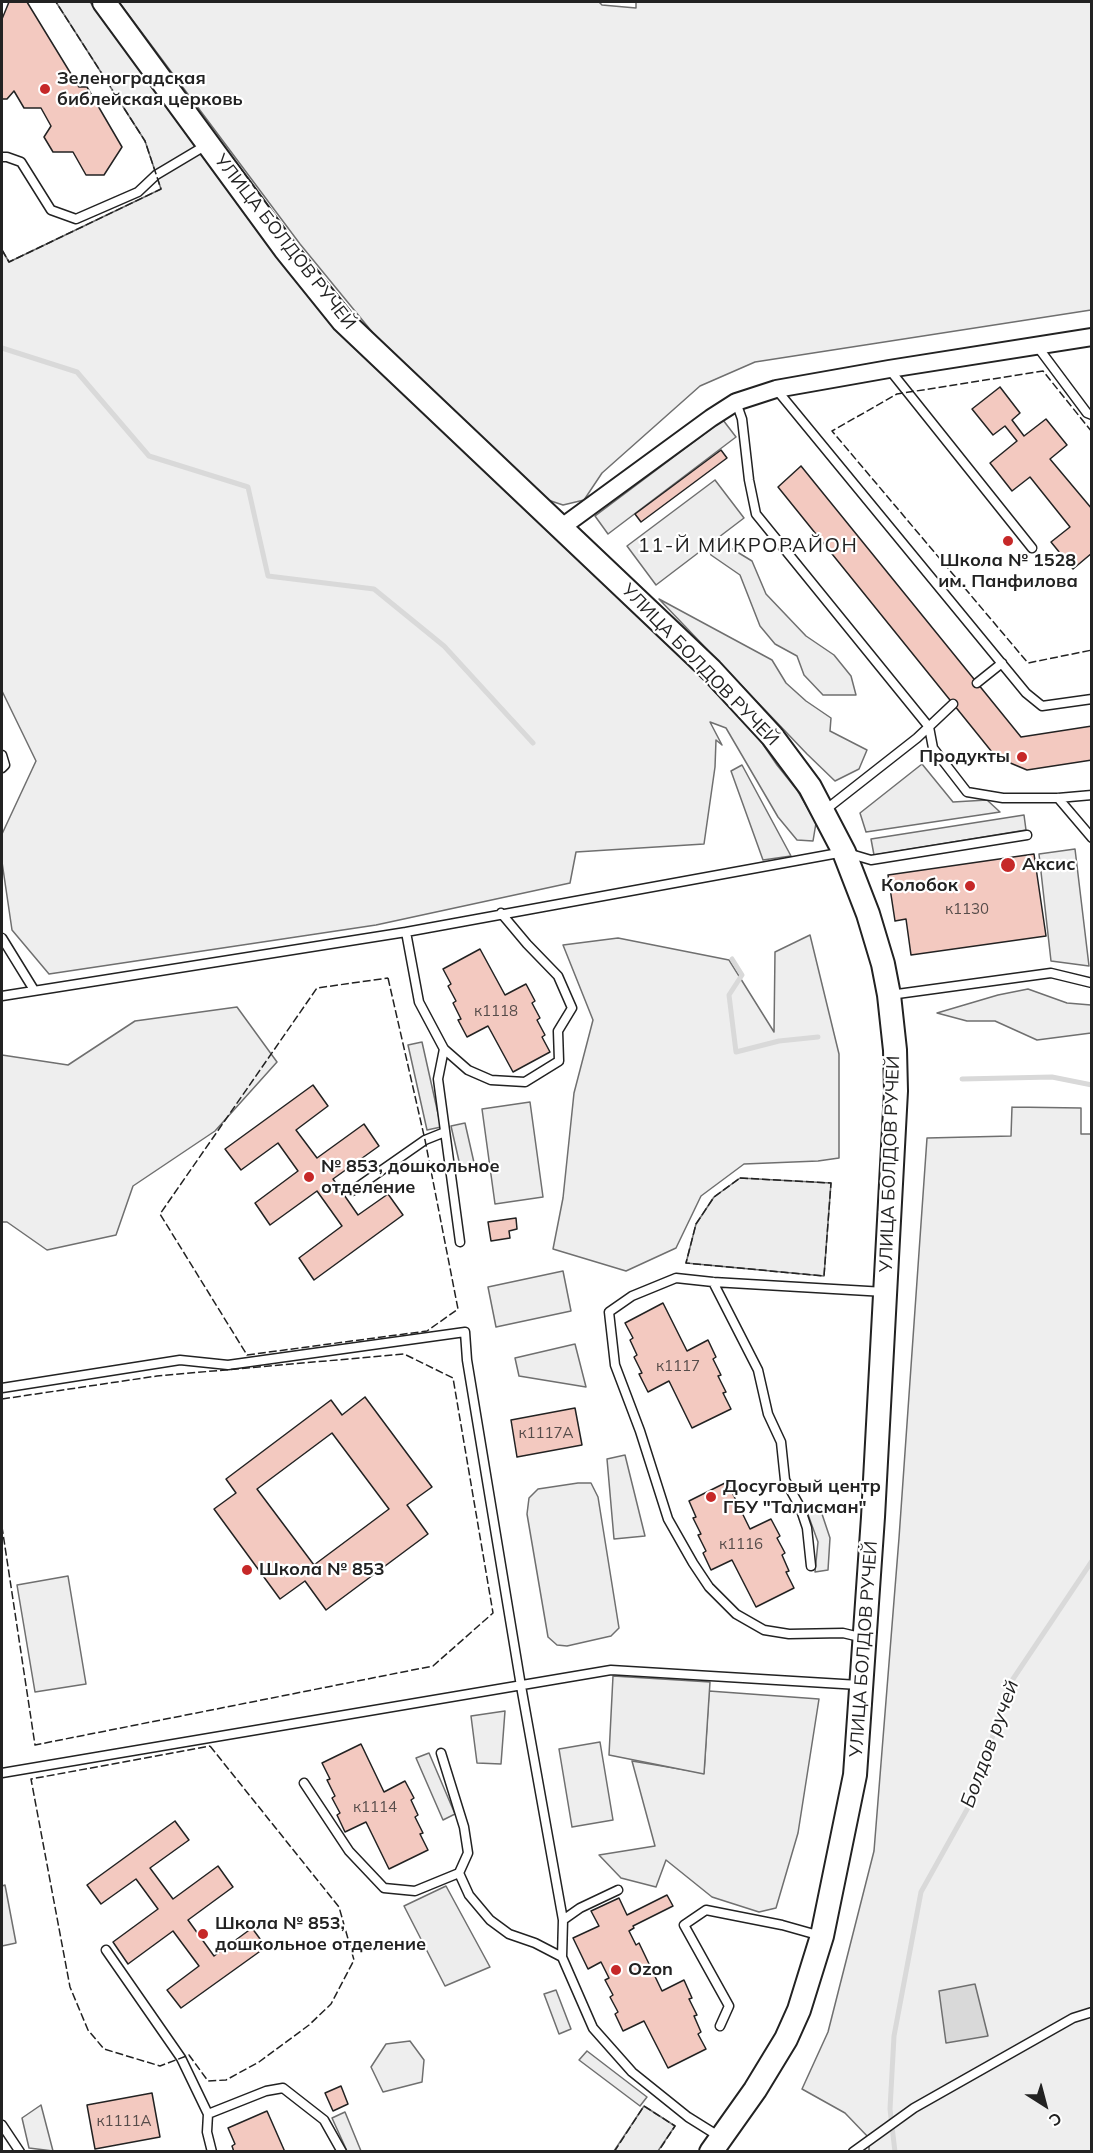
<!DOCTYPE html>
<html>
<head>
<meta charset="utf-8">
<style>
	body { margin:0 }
	#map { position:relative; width:1093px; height:2153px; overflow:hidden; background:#fff; font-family:Mulish,sans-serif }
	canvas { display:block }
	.frame { position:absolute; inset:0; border:3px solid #222; pointer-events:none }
	.north { position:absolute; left:1015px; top:2075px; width:60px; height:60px; -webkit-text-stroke:4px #fff; paint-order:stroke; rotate:144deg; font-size:16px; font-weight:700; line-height:24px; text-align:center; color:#222 }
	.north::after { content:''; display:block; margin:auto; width:21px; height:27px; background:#222; clip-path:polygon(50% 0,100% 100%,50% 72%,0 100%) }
</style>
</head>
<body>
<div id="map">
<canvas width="1093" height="2153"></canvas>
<div class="frame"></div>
<div class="north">С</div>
</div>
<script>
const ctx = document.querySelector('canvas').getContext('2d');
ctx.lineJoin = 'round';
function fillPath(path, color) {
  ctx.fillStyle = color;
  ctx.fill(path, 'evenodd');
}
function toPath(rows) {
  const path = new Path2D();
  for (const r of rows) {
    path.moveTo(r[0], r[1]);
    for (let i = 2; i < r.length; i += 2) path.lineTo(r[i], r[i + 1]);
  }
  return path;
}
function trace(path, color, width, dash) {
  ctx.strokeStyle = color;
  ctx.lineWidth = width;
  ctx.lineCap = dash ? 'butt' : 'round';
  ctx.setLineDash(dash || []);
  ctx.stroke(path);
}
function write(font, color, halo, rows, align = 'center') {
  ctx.font = font + ' Mulish,sans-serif';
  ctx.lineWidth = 4.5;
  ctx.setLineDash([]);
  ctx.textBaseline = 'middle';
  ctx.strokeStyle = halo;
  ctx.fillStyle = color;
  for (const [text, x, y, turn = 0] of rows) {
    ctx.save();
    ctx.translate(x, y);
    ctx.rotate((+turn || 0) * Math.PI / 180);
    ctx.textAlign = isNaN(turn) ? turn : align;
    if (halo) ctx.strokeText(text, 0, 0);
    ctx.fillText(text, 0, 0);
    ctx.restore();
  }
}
const green = toPath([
	[56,2,90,2,155,89,399,386,694,670,758,737,777,765,797,790,816,823,813,841,797,840,778,817,726,728,710,722,722,745,716,740,715,767,704,844,576,852,570,883,376,925,49,974,12,930,2,862,2,834,36,761,2,691,2,250,9,262,161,189,145,141,56,2],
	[119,2,599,2,602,5,636,8,636,2,1091,2,1091,310,755,362,700,386,602,473,584,500,563,505,548,500,382,344,300,244,119,2],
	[706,533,752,561,766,594,806,636,834,655,851,676,856,695,823,695,804,675,797,656,775,644,760,626,740,575,711,555,706,533],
	[659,599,772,660,786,683,806,701,831,718,830,731,867,750,859,769,835,781,807,754,659,599],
	[810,935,839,1054,839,1158,818,1161,744,1164,701,1196,676,1248,626,1271,553,1249,563,1198,574,1093,593,1020,563,945,618,938,729,960,774,1032,775,952,810,935],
	[1028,989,1067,1003,1091,1005,1091,1033,1037,1040,995,1021,967,1021,937,1013,998,995,1028,989],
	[237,1007,277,1062,215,1131,133,1186,116,1235,47,1250,7,1222,2,1222,2,1055,68,1065,135,1021,237,1007],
	[530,1102,543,1197,495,1204,482,1109,530,1102],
	[1012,1107,1081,1108,1081,1134,1092,1134,1091,2151,869,2151,869,2138,845,2113,802,2089,828,2032,874,1851,899,1538,927,1138,1011,1136,1012,1107],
	[563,1271,571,1311,496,1327,488,1287,563,1271],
	[575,1344,586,1387,519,1376,515,1358,575,1344],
	[625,1455,645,1536,614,1539,607,1459,625,1455],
	[578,1483,591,1483,598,1497,619,1628,611,1636,567,1646,557,1645,548,1637,527,1514,529,1498,538,1489,578,1483],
	[68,1576,86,1684,35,1692,17,1585,68,1576],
	[709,1691,819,1699,798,1833,776,1908,759,1912,712,1897,666,1860,656,1887,621,1878,599,1855,655,1846,632,1761,704,1773,709,1691],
	[505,1711,501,1764,477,1763,471,1716,505,1711],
	[600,1742,613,1820,572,1827,559,1749,600,1742],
	[5,1885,16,1943,2,1946,2,1886,5,1885],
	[410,2041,424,2060,422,2082,383,2092,371,2067,386,2044,410,2041],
	[41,2105,53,2151,29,2148,22,2118,41,2105]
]);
fillPath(green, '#eee');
trace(green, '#6f6f6f', 1.5);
const parking = toPath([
	[723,420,736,437,608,534,595,516,723,420],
	[715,480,744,518,656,585,627,546,715,480],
	[922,764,953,802,987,800,1000,812,866,832,860,813,922,764],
	[742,765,791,856,763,860,731,771,742,765],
	[1024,815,1026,830,874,855,871,839,1024,815],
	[1075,849,1089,966,1051,961,1039,854,1075,849],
	[422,1042,441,1127,427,1130,408,1045,422,1042],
	[465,1123,475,1167,461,1170,451,1126,465,1123],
	[740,1178,831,1183,824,1276,686,1263,696,1224,714,1197,740,1178],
	[819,1505,830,1538,828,1570,815,1572,818,1542,806,1509,819,1505],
	[613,1676,710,1682,704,1774,609,1755,613,1676],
	[429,1753,455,1814,443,1820,416,1758,429,1753],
	[446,1886,490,1967,445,1986,404,1906,446,1886],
	[556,1990,571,2029,559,2034,544,1994,556,1990],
	[587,2051,647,2097,640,2106,579,2060,587,2051],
	[644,2106,675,2126,658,2151,614,2151,644,2106],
	[345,2112,361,2151,347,2151,332,2118,345,2112]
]);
fillPath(parking, '#ededed');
trace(parking, '#6f6f6f', 1.5);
const water = toPath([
	[975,1984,988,2036,946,2043,939,1991,975,1984]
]);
fillPath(water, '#d9d9d9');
trace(water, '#6f6f6f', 1.5);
trace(toPath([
	[2,348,77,372,149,456,248,487,268,576,374,589,444,646,533,743],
	[732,959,742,975,729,995,736,1052,779,1041,818,1037],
	[962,1079,1052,1077,1092,1085],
	[895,2152,890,2109,894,2036,921,1892,975,1795,1007,1688,1092,1561]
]), '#d9d9d9', 5);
const building = toPath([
	[9,2,27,2,79,87,87,87,122,147,104,175,86,175,73,152,53,152,44,137,51,126,41,108,24,108,14,91,7,99,2,99,2,19,9,2],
	[1000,387,1020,413,1012,420,1024,436,1046,419,1067,445,1050,459,1092,509,1092,553,1073,569,1051,542,1070,527,1030,477,1012,491,990,463,1017,441,1005,426,993,435,972,409,1000,387],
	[721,450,727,458,641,522,635,514,721,450],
	[801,466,1021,737,1092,726,1092,760,1027,770,996,757,778,487,801,466],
	[1034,854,1046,936,911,955,906,919,895,921,888,875,1034,854],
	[480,949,505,995,526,984,535,1001,532,1003,540,1018,537,1020,545,1035,542,1037,550,1052,513,1072,488,1026,467,1037,458,1020,461,1019,453,1003,456,1001,448,986,451,984,443,969,480,949],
	[313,1085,328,1106,296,1130,317,1158,364,1124,379,1146,333,1179,358,1215,388,1194,403,1215,314,1280,299,1258,342,1226,317,1191,270,1225,255,1203,298,1171,278,1143,241,1170,225,1149,313,1085],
	[516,1218,517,1229,509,1231,510,1238,491,1241,488,1222,516,1218],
	[663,1303,687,1351,708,1340,716,1357,713,1359,721,1375,718,1376,726,1392,723,1393,731,1409,692,1428,669,1381,648,1392,639,1374,642,1373,634,1357,637,1355,630,1340,633,1338,625,1323,663,1303],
	[365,1397,432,1487,407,1505,428,1534,326,1610,305,1581,280,1599,214,1509,236,1493,226,1479,331,1400,342,1415,365,1397],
	[332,1433,389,1509,314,1565,257,1489,332,1433],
	[575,1408,582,1445,517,1457,511,1420,575,1408],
	[727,1482,750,1529,771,1519,780,1536,777,1538,785,1553,782,1555,789,1571,786,1572,794,1588,756,1607,732,1560,711,1570,703,1553,706,1551,698,1535,701,1534,693,1518,696,1517,689,1501,727,1482],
	[361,1744,384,1792,405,1781,414,1798,411,1800,418,1815,415,1817,423,1833,420,1834,428,1850,389,1869,366,1822,345,1832,337,1815,340,1813,332,1798,335,1796,327,1780,330,1779,322,1763,361,1744],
	[175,1821,189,1840,150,1868,173,1899,218,1866,233,1887,188,1920,214,1956,252,1928,266,1947,181,2008,167,1990,199,1966,173,1931,128,1964,113,1942,158,1909,136,1879,101,1904,87,1885,175,1821],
	[667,1895,673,1906,633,1926,634,1928,629,1931,636,1945,639,1943,662,1991,684,1980,692,1998,689,1999,697,2015,694,2016,701,2032,698,2034,706,2049,668,2068,644,2021,623,2031,615,2014,618,2012,610,1997,613,1995,605,1980,609,1978,601,1962,588,1969,573,1938,599,1926,591,1911,619,1898,627,1915,667,1895],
	[341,2086,348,2104,333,2111,325,2093,341,2086],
	[152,2093,160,2137,95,2149,87,2105,152,2093],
	[267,2111,285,2152,234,2152,232,2146,235,2144,228,2128,267,2111]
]);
fillPath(building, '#f3c9c0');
trace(building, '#222', 1.5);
const lane = toPath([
	[2,157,7,157,21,162,51,210,76,219,138,192,156,175,208,144],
	[1037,346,1087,413,1092,415],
	[889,369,1032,548],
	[776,389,1026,693,1042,706,1092,699],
	[736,402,742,419,749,480,756,514,929,727,933,748,967,792,1003,798,1058,798,1092,795],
	[977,683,1002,663],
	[2,755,5,765,2,768],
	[1058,798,1092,838],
	[824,811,917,738,953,704],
	[406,932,419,1002,444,1049,468,1070,491,1080,525,1082,559,1061,558,1031,572,1008,558,976,527,944,501,913],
	[2,938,34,990],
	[890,995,1051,973,1092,983],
	[2,996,406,932,844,852,871,860,1027,835],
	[444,1049,438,1079,460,1242],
	[352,1191,425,1140,445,1132],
	[713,1282,758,1370,768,1414,781,1442,785,1480,800,1507,807,1528,811,1566],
	[2,1388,180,1360,228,1365,465,1332,467,1360,521,1686,563,1920],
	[864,1638,843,1633,789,1634,764,1630,736,1614,709,1587,693,1563,668,1519,640,1431,615,1365,609,1312,632,1296,676,1278,713,1282,885,1292],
	[2,1773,611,1670,859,1685],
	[304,1783,349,1851,384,1888,415,1891,459,1873,468,1853,464,1827,441,1753],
	[459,1873,469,1895,490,1920,509,1934,535,1943,562,1957,593,2028,632,2072,688,2117,720,2137],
	[106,1950,181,2058,208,2114],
	[562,1957,563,1920,580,1908,618,1890],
	[720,2026,729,2006,684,1925,706,1910,782,1925,821,1936],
	[2,2125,20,2152],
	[212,2152,207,2132,208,2114,266,2091,283,2088,324,2120,342,2152],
	[853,2152,914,2108,1073,2018,1092,2012]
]);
const street = toPath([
	[562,527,711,418,736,402,776,389,889,369,1092,337]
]);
const secondary = toPath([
	[104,2,285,249,343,321,711,670,772,736,810,787,844,852,868,914,883,964,889,995,895,1050,896,1091,873,1517,855,1775,822,1936,799,2010,786,2039,755,2090,711,2152]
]);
trace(lane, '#222', 11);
trace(street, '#222', 20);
trace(secondary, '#222', 26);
trace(lane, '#fff', 8);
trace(street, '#fff', 16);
trace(secondary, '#fff', 22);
trace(toPath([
	[2,250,9,262,161,189,145,141,56,2],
	[1092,432,1043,371,897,394,832,431,1028,663,1092,650],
	[388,978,425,1140,458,1309,427,1331,247,1355,160,1214,317,988,388,978],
	[740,1178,831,1183,824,1276,686,1263,696,1224,714,1197,740,1178],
	[2,1399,157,1376,404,1354,453,1378,493,1613,433,1666,35,1745,2,1527],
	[210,1746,339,1907,354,1960,331,2004,309,2025,259,2062,226,2080,208,2081,189,2055,160,2066,104,2049,88,2030,70,1987,31,1779,210,1746],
	[614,2152,644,2106,675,2126,658,2152]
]), '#222', 1.5, [8, 3]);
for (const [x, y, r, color] of [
	[45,89,6,"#c62828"],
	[1008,541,6,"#c62828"],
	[1022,757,6,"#c62828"],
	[1008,865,8,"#c62828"],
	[970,886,6,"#c62828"],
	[309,1177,6,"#c62828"],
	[711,1497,6,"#c62828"],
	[247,1570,6,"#c62828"],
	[203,1934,6,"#c62828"],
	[616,1970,6,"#c62828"]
]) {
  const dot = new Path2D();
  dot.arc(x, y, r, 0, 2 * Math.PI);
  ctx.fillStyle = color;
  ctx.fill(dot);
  trace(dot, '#fff', 2);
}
write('15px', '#564c4a', null, [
	["к1130",967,909],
	["к1118",496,1011],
	["к1117",678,1366],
	["к1117А",546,1433],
	["к1116",741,1544],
	["к1114",375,1807],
	["к1111А",124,2121]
]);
write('bold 18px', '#222', '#fff', [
	["Зеленоградская",57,79],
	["библейская церковь",57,100],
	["Школа № 1528",1008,561,"center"],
	["им. Панфилова",1008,582,"center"],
	["Продукты",1010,757,"right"],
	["Аксис",1022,865],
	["Колобок",958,886,"right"],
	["№ 853, дошкольное",321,1167],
	["отделение",321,1188],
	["Досуговый центр",723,1487],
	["ГБУ \"Талисман\"",723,1508],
	["Школа № 853",259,1570],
	["Школа № 853,",215,1924],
	["дошкольное отделение",215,1945],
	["Ozon",628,1970]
], 'left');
write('18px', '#222', '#fff', [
	["УЛИЦА БОЛДОВ РУЧЕЙ",285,242,52],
	["УЛИЦА БОЛДОВ РУЧЕЙ",700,665,46],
	["УЛИЦА БОЛДОВ РУЧЕЙ",890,1164,-88],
	["УЛИЦА БОЛДОВ РУЧЕЙ",864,1649,-86]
]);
ctx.letterSpacing = '1.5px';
write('20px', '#222', '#fff', [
	["11-Й МИКРОРАЙОН",748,546]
]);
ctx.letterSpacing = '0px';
write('italic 20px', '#222', '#fff', [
	["Болдов ручей",990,1744,-70]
]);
</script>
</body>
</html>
